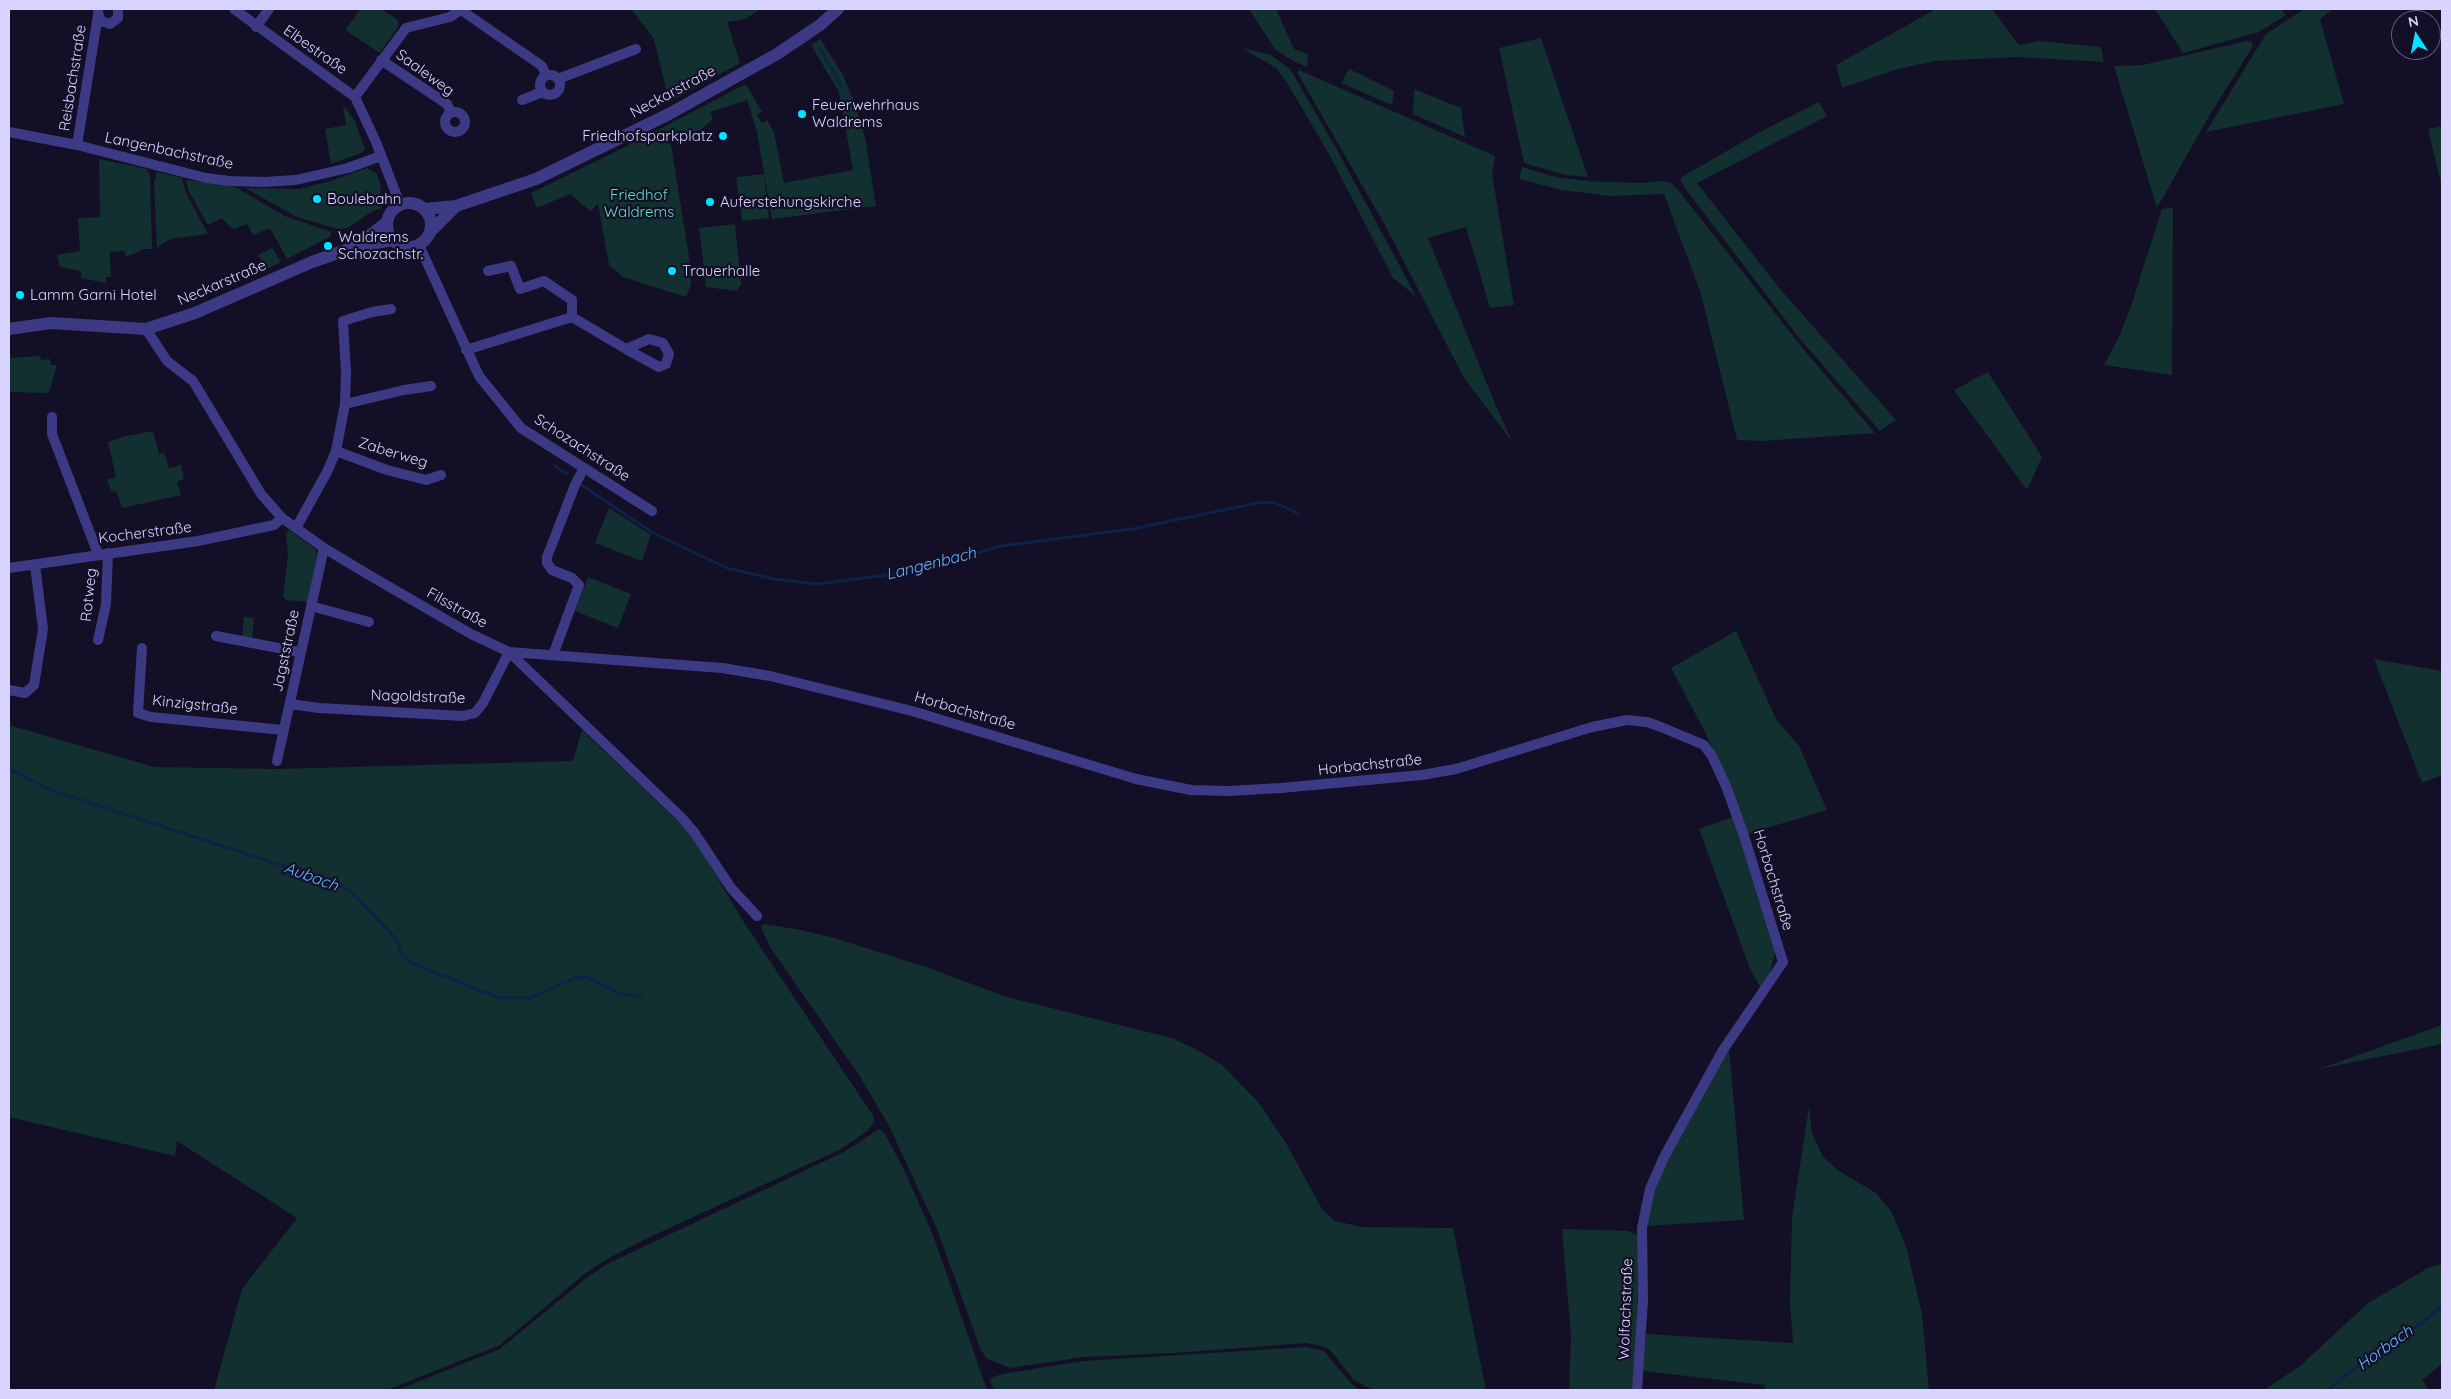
<!DOCTYPE html>
<html>
<head>
<meta charset="utf-8">
<style>
	body { margin:0 }
	#map { position:relative; width:2451px; height:1399px; overflow:hidden; background:#130f26; font-family:Quicksand,sans-serif }
	canvas { display:block }
	.frame { position:absolute; inset:0; border:10px solid #d9d4ff; pointer-events:none }
	.north { position:absolute; left:2391px; top:10px; width:50px; height:50px; box-sizing:border-box; background:#130f26; border:1px solid #625e7d; border-radius:50%; rotate:349deg; font-size:14px; font-weight:700; line-height:20px; text-align:center; color:#d9d4ff }
	.north::after { content:''; display:block; margin:auto; width:18px; height:22px; background:#00e5ff; clip-path:polygon(50% 0,100% 100%,50% 72%,0 100%) }
</style>
</head>
<body>
<div id="map">
<canvas width="2451" height="1399"></canvas>
<div class="frame"></div>
<div class="north">N</div>
</div>
<script>
const ctx = document.querySelector('canvas').getContext('2d');
ctx.lineJoin = 'round';
function fillPath(path, color) {
  ctx.fillStyle = color;
  ctx.fill(path, 'evenodd');
}
function toPath(rows) {
  const path = new Path2D();
  for (const r of rows) {
    if (r.length === 3) {
      path.moveTo(r[0] + r[2], r[1]);
      path.arc(r[0], r[1], r[2], 0, 2 * Math.PI);
      continue;
    }
    path.moveTo(r[0], r[1]);
    for (let i = 2; i < r.length; i += 2) path.lineTo(r[i], r[i + 1]);
  }
  return path;
}
function trace(path, color, width, dash) {
  ctx.strokeStyle = color;
  ctx.lineWidth = width;
  ctx.lineCap = dash ? 'butt' : 'round';
  ctx.setLineDash(dash || []);
  ctx.stroke(path);
}
function write(font, color, halo, rows, align = 'center') {
  ctx.font = font + ' Quicksand,sans-serif';
  ctx.lineWidth = 4.5;
  ctx.setLineDash([]);
  ctx.textBaseline = 'middle';
  ctx.strokeStyle = halo;
  ctx.fillStyle = color;
  for (const [text, x, y, turn = 0] of rows) {
    ctx.save();
    ctx.translate(x, y);
    ctx.rotate((+turn || 0) * Math.PI / 180);
    ctx.textAlign = isNaN(turn) ? turn : align;
    if (halo) ctx.strokeText(text, 0, 0);
    ctx.fillText(text, 0, 0);
    ctx.restore();
  }
}
fillPath(toPath([
	[361,9,381,9,398,20,398,27,380,53,345,30],
	[631,9,761,9,745,19,727,22,740,63,669,102,654,39],
	[1249,9,1276,9,1294,49,1308,54,1307,67,1293,61,1275,49],
	[1936,9,1992,9,2019,45,2039,41,2101,47,2104,62,2017,57,1935,61,1895,70,1842,88,1836,65],
	[2155,9,2281,9,2286,15,2259,32,2183,53],
	[2304,9,2333,9,2320,19,2344,104,2206,132,2266,34],
	[1541,38,1588,177,1565,175,1524,163,1499,48],
	[820,39,843,75,855,104,865,137,876,206,772,219,757,132,747,100,710,112,713,119,699,131,668,142,671,145,690,263,691,284,686,297,623,277,609,265,598,204,590,211,570,194,537,208,531,193,621,149,746,84,762,112,757,115,762,123,767,120,774,132,784,183,853,170,839,92,811,45],
	[2247,41,2252,42,2253,46,2209,116,2157,208,2114,66,2143,65],
	[1242,48,1271,55,1290,69,1336,148,1416,296,1393,278,1329,154,1286,81,1276,68],
	[1349,69,1394,91,1392,105,1341,83],
	[1299,70,1495,156,1492,174,1514,305,1490,308,1466,227,1428,238,1495,404,1513,443,1464,378,1386,227,1297,72],
	[1414,89,1461,108,1465,137,1413,114],
	[1819,102,1827,116,1697,183,1780,289,1896,420,1880,431,1800,339,1684,187,1680,178,1758,133],
	[343,105,355,121,365,150,359,154,331,164,325,129,346,125],
	[2442,126,2442,188,2428,129],
	[99,159,147,169,150,175,152,249,145,249,125,257,125,251,110,252,111,277,106,277,106,283,81,278,81,271,60,267,57,255,80,251,78,218,100,217],
	[1522,167,1556,177,1587,181,1639,183,1662,181,1671,183,1679,191,1804,350,1875,433,1763,441,1737,440,1701,294,1664,194,1609,196,1562,190,1519,179],
	[367,168,376,173,380,182,382,208,371,212,348,228,338,229,297,217,245,188,299,189,331,181],
	[157,172,182,178,186,193,208,234,170,239,157,248,154,183],
	[764,174,769,218,742,221,736,177],
	[186,180,235,187,285,216,331,232,331,236,287,259,270,228,253,235,247,224,235,229,231,228,222,218,208,225,188,190],
	[2173,208,2172,375,2104,365,2119,337,2130,309,2162,209],
	[735,224,741,285,736,291,706,287,699,228],
	[272,248,281,262,267,269,258,255],
	[40,356,41,360,50,359,51,365,57,365,49,393,10,392,9,358],
	[1988,372,2042,457,2027,490,1954,390],
	[153,431,159,454,164,453,169,468,181,465,184,479,177,482,181,495,122,508,116,491,112,492,107,480,116,477,108,442,126,436],
	[609,508,651,535,642,561,595,543],
	[289,530,316,550,317,556,307,602,286,600,283,596,288,554,286,534],
	[588,577,631,594,618,628,575,611],
	[244,617,254,618,252,638,242,637],
	[1736,631,1777,721,1799,746,1827,810,1747,834,1730,785,1704,730,1671,668],
	[2374,659,2442,671,2442,775,2422,783],
	[9,725,154,767,277,769,573,761,582,730,691,834,745,924,874,1117,874,1122,867,1131,841,1149,650,1237,607,1259,583,1275,500,1345,387,1390,214,1390,242,1289,297,1218,177,1141,175,1156,9,1117],
	[1733,817,1775,953,1770,972,1760,987,1749,966,1699,829],
	[763,924,796,929,834,938,923,966,1007,997,1172,1038,1203,1053,1223,1066,1258,1102,1286,1143,1322,1209,1335,1221,1362,1227,1453,1228,1486,1390,1373,1390,1354,1380,1330,1350,1323,1346,1306,1343,1174,1353,1083,1357,1010,1368,986,1358,980,1348,937,1229,888,1124,859,1075,770,947,761,928],
	[2442,1025,2442,1044,2319,1069],
	[1729,1048,1744,1220,1645,1226,1659,1174],
	[1809,1107,1812,1133,1823,1157,1839,1171,1876,1193,1891,1211,1898,1227,1907,1250,1922,1314,1929,1390,1765,1390,1765,1385,1643,1371,1646,1334,1793,1343,1790,1301,1792,1217],
	[879,1129,884,1132,904,1170,933,1235,987,1390,397,1390,500,1349,585,1279,607,1264,844,1152],
	[1562,1229,1628,1231,1637,1235,1638,1319,1632,1390,1569,1390,1571,1336],
	[2442,1264,2442,1364,2422,1380,2429,1390,2264,1390,2300,1366,2368,1303,2428,1268],
	[1306,1347,1324,1351,1349,1381,1359,1390,994,1390,990,1380,993,1377,1002,1374,1084,1361]
]), '#12302f');
trace(toPath([
	[820,49,842,87],
	[555,466,567,474],
	[580,484,653,533,727,568,774,579,817,584,880,576,929,567,1001,546,1132,529,1262,502,1276,503,1299,514],
	[9,769,50,790,336,883,352,892,396,939,402,955,409,962,499,998,530,998,575,978,587,977,621,994,641,997],
	[2328,1390,2368,1358,2422,1323,2442,1306]
]), '#0c2248', 3);
trace(toPath([
	[234,9,355,97,376,142,400,204],
	[461,10,542,66,546,75],
	[98,12,101,21,110,24,118,18,118,9],
	[256,27,269,9],
	[381,60,447,104,451,113],
	[550,85,10],
	[558,79,636,49],
	[355,97,406,28,450,17,462,9],
	[522,100,542,92],
	[455,122,10],
	[9,132,77,145,206,178,229,181,264,182,296,180,348,168,381,156],
	[77,145,98,15],
	[419,245,479,376,521,428,652,511],
	[488,271,511,266,520,289,544,281,572,300,572,317],
	[146,329,167,361,193,381,261,494,282,518,324,548,374,578,471,634,509,652,681,817,694,832,731,888,757,916],
	[466,350,572,317,626,349,659,367,666,364,669,354,663,343,649,339,626,349],
	[345,404,404,390,431,386],
	[52,417,52,434,98,554],
	[336,451,387,470,426,480,441,475],
	[296,528,327,472,336,451,345,404,346,372,343,321,372,312,391,309],
	[9,568,198,541,274,525,282,518],
	[311,606,369,622],
	[216,636,299,652],
	[98,640,106,604,108,553],
	[142,648,138,713,151,717,283,730],
	[509,652,722,668,770,676,912,711,1136,779,1191,790,1228,791,1281,788,1422,775,1456,769,1592,727,1627,720,1647,722,1661,727,1704,745,1712,756,1726,786,1744,836,1783,962,1723,1050,1664,1157,1650,1189,1642,1228,1643,1300,1637,1390],
	[553,655,579,585,572,578,552,570,547,563,547,557,575,485,584,468],
	[9,690,25,693,34,685,43,629,35,565],
	[290,704,319,708,463,716,475,713,483,703,509,652],
	[277,761,324,548]
]), '#3d3a85', 10);
trace(toPath([
	[409,225,22],
	[425,209,456,206,536,179,620,138,669,114,777,54,820,25,838,9],
	[431,231,456,206],
	[357,246,387,222],
	[9,329,51,323,146,329,195,313,312,262,355,247,392,240]
]), '#3d3a85', 12);
for (const [x, y, r, color] of [
	[802,114,5,"#00e5ff"],
	[723,136,5,"#00e5ff"],
	[317,199,5,"#00e5ff"],
	[710,202,5,"#00e5ff"],
	[328,246,5,"#00e5ff"],
	[672,271,5,"#00e5ff"],
	[20,295,5,"#00e5ff"]
]) {
  const dot = new Path2D();
  dot.arc(x, y, r, 0, 2 * Math.PI);
  ctx.fillStyle = color;
  ctx.fill(dot);
  trace(dot, '#130f26', 2);
}
write('15px', '#d9d4ff', '#130f26', [
	["Elbestraße",315,50,35],
	["Saaleweg",425,73,36],
	["Reisbachstraße",73,78,-81],
	["Neckarstraße",673,92,-28],
	["Langenbachstraße",169,151,12],
	["Neckarstraße",222,283,-23],
	["Schozachstraße",582,448,33],
	["Zaberweg",393,453,17],
	["Kocherstraße",145,533,-7],
	["Rotweg",89,595,-84],
	["Filsstraße",457,608,29],
	["Jagststraße",286,651,-78],
	["Nagoldstraße",418,697,2],
	["Kinzigstraße",195,705,6],
	["Horbachstraße",965,711,16],
	["Horbachstraße",1370,765,-6],
	["Horbachstraße",1773,880,73],
	["Wolfachstraße",1626,1309,-88]
]);
write('15px', '#d9d4ff', '#130f26', [
	["Feuerwehrhaus",812,105],
	["Waldrems",812,122],
	["Friedhofsparkplatz",713,136,"right"],
	["Boulebahn",327,199],
	["Auferstehungskirche",720,202],
	["Waldrems",338,237],
	["Schozachstr.",338,254],
	["Trauerhalle",682,271],
	["Lamm Garni Hotel",30,295]
], 'left');
write('15px', '#5fe0c0', '#130f26', [
	["Friedhof",639,195],
	["Waldrems",639,212]
]);
write('italic 16px', '#62b6ff', '#130f26', [
	["Langenbach",931,564,-14],
	["Aubach",311,877,20],
	["Horbach",2385,1348,-36]
]);
</script>
</body>
</html>
